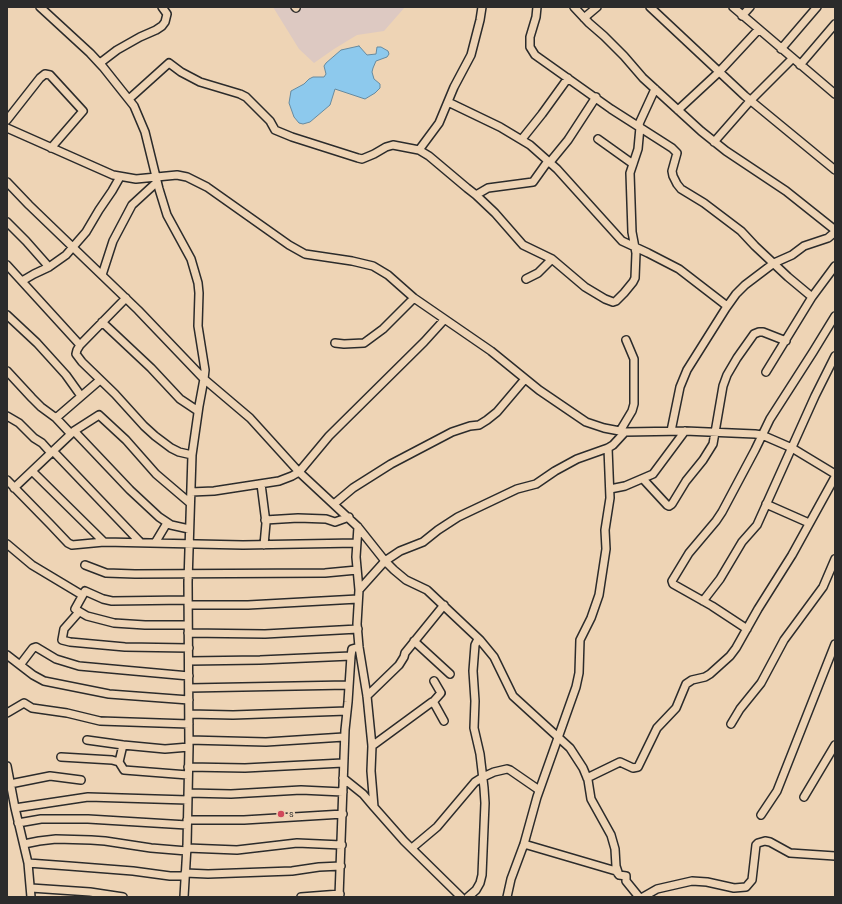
<!DOCTYPE html>
<html>
<head>
<meta charset="utf-8">
<style>
	body { margin:0 }
	#map { position:relative; width:842px; height:904px; overflow:hidden; background:#eed4b5; font-family:Mali,sans-serif }
	canvas { display:block }
	.frame { position:absolute; inset:0; border:8px solid #2b2b2b; pointer-events:none }
</style>
</head>
<body>
<div id="map">
<canvas width="842" height="904"></canvas>
<div class="frame"></div>
</div>
<script>
const ctx = document.querySelector('canvas').getContext('2d');
ctx.lineJoin = 'round';
function fillPath(path, color) {
  ctx.fillStyle = color;
  ctx.fill(path, 'evenodd');
}
function toPath(rows) {
  const path = new Path2D();
  for (const r of rows) {
    path.moveTo(r[0], r[1]);
    for (let i = 2; i < r.length; i += 2) path.lineTo(r[i], r[i + 1]);
  }
  return path;
}
function trace(path, color, width, dash) {
  ctx.strokeStyle = color;
  ctx.lineWidth = width;
  ctx.lineCap = dash ? 'butt' : 'round';
  ctx.setLineDash(dash || []);
  ctx.stroke(path);
}
function write(font, color, halo, rows, align = 'center') {
  ctx.font = font + ' Mali,sans-serif';
  ctx.lineWidth = 4;
  ctx.setLineDash([]);
  ctx.textBaseline = 'middle';
  ctx.strokeStyle = halo;
  ctx.fillStyle = color;
  for (const [text, x, y, turn = 0] of rows) {
    ctx.save();
    ctx.translate(x, y);
    ctx.rotate((+turn || 0) * Math.PI / 180);
    ctx.textAlign = isNaN(turn) ? turn : align;
    if (halo) ctx.strokeText(text, 0, 0);
    ctx.fillText(text, 0, 0);
    ctx.restore();
  }
}
fillPath(toPath([
	[273,7,405,7,384,31,357,35,334,49,314,63,299,49]
]), '#ddc9c2');
const water = toPath([
	[359,46,367,55,376,54,377,47,381,47,388,51,389,54,387,57,376,61,373,68,372,72,374,79,380,84,380,88,375,93,365,99,335,89,330,105,310,122,303,124,299,123,294,117,289,103,291,91,304,84,309,79,313,77,324,77,326,74,324,66,326,63,341,50,359,46]
]);
fillPath(water, '#8dc9ed');
trace(water, '#668a9f', 1);
const minor = toPath([
	[40,7,90,53,103,67,134,106,145,132,159,189,167,215,191,259,198,283,199,293,198,326,205,370,204,379,199,406,192,455,188,582,189,747,187,846,184,897],
	[295,7,296,8],
	[537,7,536,17,530,37,530,47,535,55,611,109,672,148,677,153,672,171,673,176,677,184,681,189,704,203,741,231,755,246,788,277,812,297],
	[574,7,589,23,604,36,624,56,643,78,701,131,726,151,786,191,835,230],
	[650,7,745,96,835,170],
	[733,7,835,94],
	[742,16,750,7],
	[584,18,597,7],
	[781,49,817,7],
	[100,63,117,50,140,37,156,30,162,26,165,22,167,14,162,7],
	[800,65,835,24],
	[129,99,169,63,181,72,200,82,240,94,246,97,270,121,275,130,292,137,358,158,362,159,374,154,386,147,393,145,419,150,429,156,467,188,476,195,495,213,523,245,552,259,585,287,605,299,613,302,616,301,624,293,633,282,635,278,636,253,632,232,630,173,638,149,640,127],
	[448,102,500,127,530,145,557,169,622,241,648,253,679,269,727,306],
	[678,110,719,72,758,30],
	[7,120,40,78,45,74,50,75,83,111,51,148],
	[638,126,655,89],
	[7,128,113,175,136,179,177,175,187,177,207,187,289,245,305,254,352,261,373,266,388,275,414,298,491,351,539,390,586,422,604,428,625,432,685,431,755,434,762,435,792,448,835,474],
	[522,139,542,114,568,78],
	[598,139,633,164],
	[714,142,750,101,792,59],
	[419,150,439,123,454,87,471,55,480,20,482,7],
	[550,162,568,140,596,97],
	[7,182,29,205,138,310,204,379,250,418,299,472,358,527,385,561,394,570,406,580,427,590,480,640,494,657,513,696,570,748,583,768,588,780,591,799,611,835,615,849,616,866,619,875],
	[476,195,488,188,533,182,548,161],
	[7,222,26,241,49,267],
	[7,265,80,345],
	[102,275,113,241,132,205,157,182],
	[526,279,538,273,552,259],
	[22,281,34,274,49,267,66,255,86,232,99,210,112,191,120,177],
	[126,298,80,345,77,350,76,354,82,362,115,394,144,426,155,436,171,448,179,452,192,455],
	[7,315,37,343,66,375,81,396],
	[102,322,151,368,180,399,198,411],
	[335,343,344,344,364,343,383,329,414,298],
	[7,371,32,398,41,407,56,418,71,434],
	[766,372,812,297,835,266],
	[7,416,19,423,34,438,42,443,51,453],
	[56,418,100,380],
	[74,431,130,490,159,517,171,525,189,529],
	[620,431,632,411,634,404,634,359,626,340],
	[671,431,680,387,687,370,726,308,736,294,745,285,774,263,792,255,804,246,828,238,835,232],
	[53,451,140,542],
	[32,471,104,542],
	[643,479,667,505,669,506,672,504,686,481,703,460,713,444,723,386,727,375,737,358,754,334,759,332,763,332,786,341],
	[7,480,50,524,68,543,72,545,104,542,243,545,357,543],
	[261,484,266,523,264,545],
	[14,488,74,431,99,415,126,440,156,474,190,503],
	[610,489,625,486,653,474,685,431],
	[191,492,214,491,279,481,292,476,299,472,329,436,424,342,444,320],
	[334,504,353,488,391,464,452,432,470,426,479,425,487,420,497,412,525,379],
	[766,504,809,523],
	[265,520,298,518,326,519,335,522,349,517],
	[358,527,356,557,359,590],
	[155,543,167,523],
	[7,544,32,565,82,595],
	[85,565,106,573,135,574,325,573,357,570],
	[188,600,112,601,103,599,85,591,75,609,87,616,114,623,145,625,188,625],
	[703,601,720,579,742,542,757,525,815,396,835,356],
	[188,605,248,605,358,599],
	[79,612,64,629,62,640,70,642,125,647,189,648],
	[747,629,712,606,673,584,672,581,689,553,716,521,722,512,755,450,770,419,813,352,835,316],
	[188,633,265,634,358,629],
	[414,641,450,674],
	[7,655,33,675,44,681,109,694,189,700],
	[189,661,260,660,351,656],
	[20,665,33,648,36,647,56,659,79,666,189,676],
	[189,688,348,685],
	[367,696,399,665,404,657,405,653,444,605],
	[433,702,441,693,434,681],
	[7,713,24,703,32,708,67,713,100,721,189,724],
	[189,714,233,715,347,711],
	[731,724,740,709,761,683,784,640,823,587,835,559],
	[87,740,123,745,165,749,189,747],
	[189,740,266,742,344,737],
	[123,745,119,762,124,770,188,775],
	[372,746,432,702,434,703,444,721],
	[61,757,112,760,119,762],
	[7,766,15,808,28,863,31,897],
	[188,767,245,768,343,763],
	[343,778,363,794,374,807],
	[587,778,620,762,633,768,638,767,657,728,676,708,686,684,692,680,705,677,710,674,730,656,736,648,758,609,792,555,835,477],
	[10,784,50,776,81,780],
	[188,793,231,794,301,790,343,792],
	[804,797,835,745],
	[15,808,88,797,188,800],
	[761,815,777,791,835,644],
	[187,820,244,820,343,814],
	[18,823,41,819,88,819,187,825],
	[24,844,39,841,56,839,91,840,105,841,151,848,187,851],
	[524,844,616,871,619,875,626,876,626,881,639,897],
	[187,848,237,850,297,843,342,845],
	[412,848,437,827,475,782,483,777,494,772,507,769,510,770,539,790],
	[28,863,69,866,133,871,170,876,185,876],
	[185,873,208,874,292,871,319,867,341,866],
	[31,888,90,892,123,897],
	[301,897,340,894],
	[339,897,345,730,348,702,351,656,352,649,359,647],
	[461,897,404,841,374,807,371,771,372,746,367,696,359,647,357,624,359,590,385,561,400,551,423,542,438,530,458,517,517,489,536,484,555,471,577,459,608,448,613,445,625,432],
	[468,897,476,890,480,883,482,875,485,803,484,788,480,754,474,728,475,701,473,671,475,645,478,639],
	[507,897,511,879,524,844,537,797,576,687,579,673,580,640,591,618,599,595,606,549,605,530,610,498,608,448],
	[643,897,657,889,692,881,707,882,734,888,746,887,752,880,756,845,758,843,765,841,770,842,790,853,835,856]
]);
trace(minor, '#2b2b2b', 10);
trace(minor, '#eed4b5', 7);
for (const [x, y, r, color] of [
	[281,814,4,"#d1495b"]
]) {
  const dot = new Path2D();
  dot.arc(x, y, r, 0, 2 * Math.PI);
  ctx.fillStyle = color;
  ctx.fill(dot);
  trace(dot, '#eed4b5', 1.5);
}
write('10px', '#2b2b2b', '#eed4b5', [
	["s",289,814]
], 'left');
</script>
</body>
</html>
